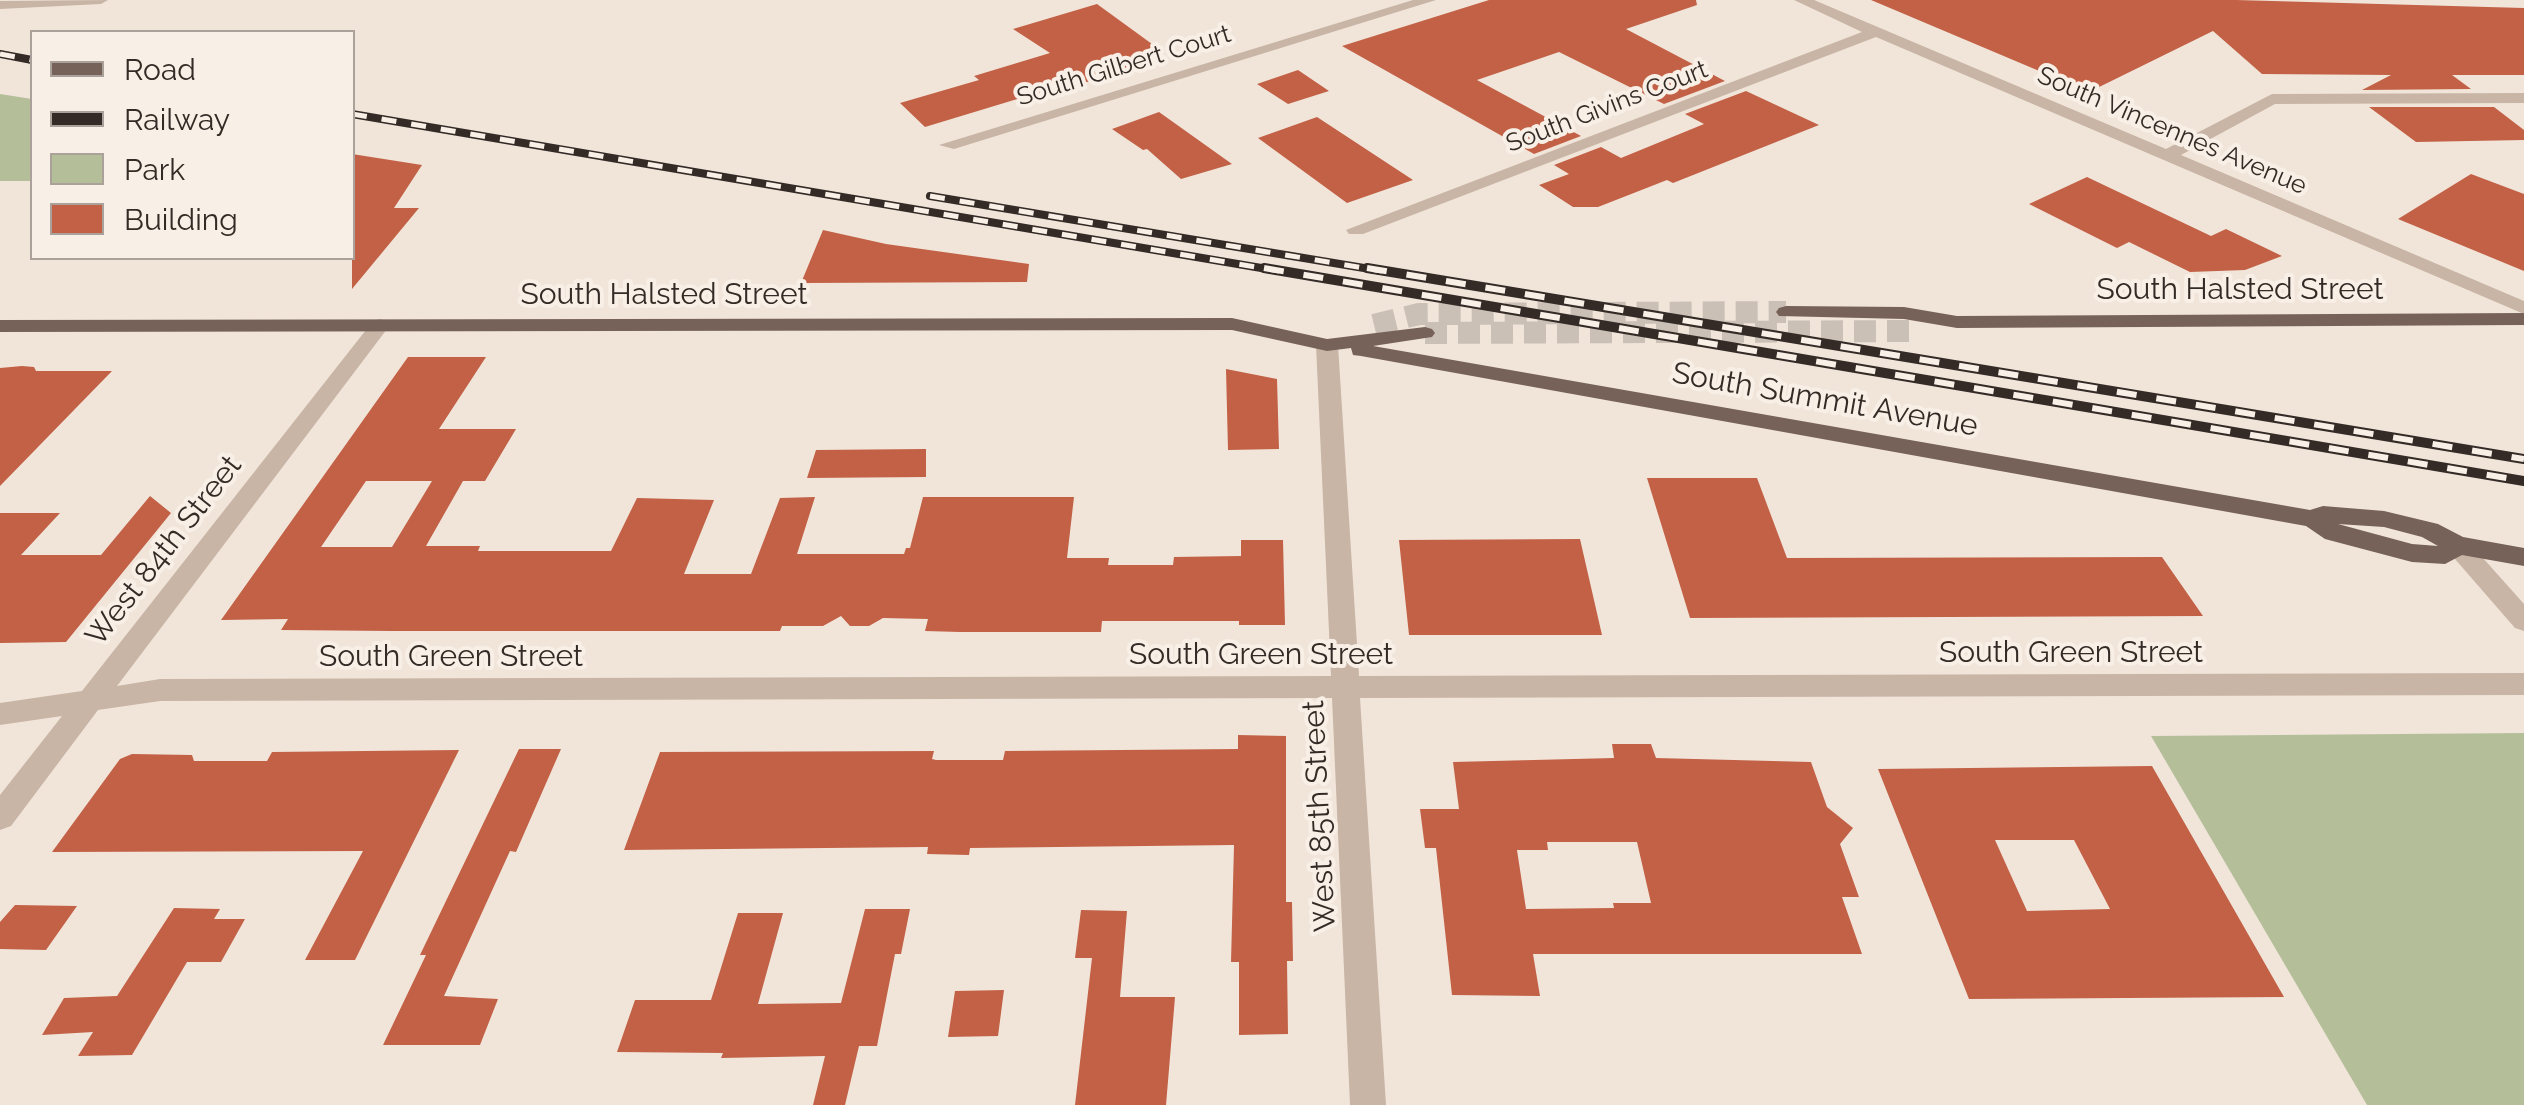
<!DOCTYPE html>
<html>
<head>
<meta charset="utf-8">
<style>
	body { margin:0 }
	#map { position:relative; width:2524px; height:1105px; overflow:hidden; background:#f1e5da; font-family:Raleway,sans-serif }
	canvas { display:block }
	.legend { position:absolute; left:30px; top:30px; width:325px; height:230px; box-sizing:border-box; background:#f8efe6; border:2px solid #aaa19a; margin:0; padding:12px 18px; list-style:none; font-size:30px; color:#342b27 }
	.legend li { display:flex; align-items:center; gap:20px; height:50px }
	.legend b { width:50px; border:2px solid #aaa19a }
</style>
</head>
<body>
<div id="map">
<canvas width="2524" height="1105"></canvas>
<ul class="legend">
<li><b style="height:12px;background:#766258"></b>Road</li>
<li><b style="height:12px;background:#342b27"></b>Railway</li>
<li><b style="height:28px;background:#b4bf9a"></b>Park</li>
<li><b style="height:28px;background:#c26146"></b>Building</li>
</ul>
</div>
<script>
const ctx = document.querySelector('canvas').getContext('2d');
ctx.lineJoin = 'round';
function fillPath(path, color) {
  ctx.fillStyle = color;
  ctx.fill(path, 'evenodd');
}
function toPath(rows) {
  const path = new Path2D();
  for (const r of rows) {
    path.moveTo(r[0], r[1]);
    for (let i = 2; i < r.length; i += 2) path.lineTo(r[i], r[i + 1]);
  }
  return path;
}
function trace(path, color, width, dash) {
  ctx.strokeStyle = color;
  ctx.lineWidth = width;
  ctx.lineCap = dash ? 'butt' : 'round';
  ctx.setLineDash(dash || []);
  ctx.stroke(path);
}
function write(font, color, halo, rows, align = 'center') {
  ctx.font = font + ' Raleway,sans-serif';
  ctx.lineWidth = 8;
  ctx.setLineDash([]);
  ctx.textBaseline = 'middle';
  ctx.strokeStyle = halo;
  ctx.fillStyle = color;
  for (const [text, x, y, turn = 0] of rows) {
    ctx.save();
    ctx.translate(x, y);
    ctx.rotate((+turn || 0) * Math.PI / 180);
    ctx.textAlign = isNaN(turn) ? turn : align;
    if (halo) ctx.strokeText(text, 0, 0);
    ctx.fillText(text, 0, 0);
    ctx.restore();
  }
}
fillPath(toPath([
	[0,94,32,99,32,181,0,181],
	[2524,733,2524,1105,2367,1105,2151,736]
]), '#b4bf9a');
fillPath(toPath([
	[1489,0,1696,0,1697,5,1626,29,1725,81,1664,104,1559,52,1477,80,1581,136,1534,154,1342,46],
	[1871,0,2236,0,2524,8,2524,75,2452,75,2471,89,2362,90,2391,75,2262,74,2213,31,2089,92],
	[1097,4,1163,52,1123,64,1129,67,1087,82,1070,83,925,127,900,103,979,80,974,76,1050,53,1013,29],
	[1298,70,1329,91,1288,104,1257,84],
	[1746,91,1819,125,1673,183,1667,180,1598,207,1573,207,1539,185,1569,174,1554,165,1601,147,1621,158,1704,124,1685,114],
	[2369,107,2494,107,2524,130,2524,140,2416,142],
	[1159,112,1232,164,1181,179,1147,149,1143,150,1112,129],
	[1317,117,1413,180,1347,203,1258,138],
	[352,154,422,165,394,208,419,208,352,289],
	[2471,174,2524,194,2524,271,2398,219],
	[2087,177,2211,236,2226,229,2282,256,2245,270,2190,272,2129,242,2117,248,2029,204],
	[823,230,886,244,1029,264,1027,282,801,283],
	[408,357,486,357,439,429,516,429,485,481,463,481,426,546,480,546,478,551,611,551,637,498,714,500,684,574,751,574,780,498,815,497,797,554,904,554,906,548,910,548,923,497,1074,497,1067,558,1109,558,1108,565,1173,565,1174,557,1241,556,1241,540,1283,540,1285,625,1239,625,1239,621,1102,621,1101,632,960,632,925,631,928,619,883,618,869,626,850,626,841,616,823,626,782,626,780,631,392,631,281,630,288,619,221,620],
	[366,481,432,481,392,547,321,547],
	[22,366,34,367,36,371,112,371,0,486,0,368],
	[1226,369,1277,379,1279,449,1228,450],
	[926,449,926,477,807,478,816,450],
	[1647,478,1757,478,1787,558,2162,557,2203,616,1690,618],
	[150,496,171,513,66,642,0,643,0,513,60,513,21,555,101,555],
	[1580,539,1602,635,1409,635,1399,540],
	[1238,735,1286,736,1286,902,1292,902,1293,961,1287,961,1288,1034,1239,1035,1239,962,1231,962,1234,845,970,848,969,855,927,854,928,847,624,850,660,752,934,751,932,759,936,760,1003,760,1005,751,1238,749],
	[1612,744,1651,744,1656,758,1811,762,1827,807,1853,828,1840,844,1859,897,1842,897,1862,954,1533,954,1540,996,1452,995,1436,848,1425,848,1420,809,1459,809,1453,762,1614,758],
	[1547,842,1637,842,1651,903,1613,903,1614,908,1526,909,1517,850,1548,850],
	[519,749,561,749,516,852,510,851,444,996,498,999,480,1045,383,1045,426,955,420,955],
	[459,750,355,960,305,960,363,851,52,852,120,759,132,754,192,755,194,761,267,761,272,752],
	[2152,766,2284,997,1969,999,1878,769],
	[1995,840,2074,840,2110,909,2027,911],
	[15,905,77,906,46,950,0,949,0,922],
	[174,908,220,909,214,919,245,919,221,962,187,962,132,1055,78,1056,93,1032,42,1035,64,998,117,996],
	[865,909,910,909,901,954,895,954,877,1046,859,1046,845,1105,813,1105,825,1056,721,1058,723,1053,617,1052,635,1000,711,1000,738,913,783,913,758,1004,841,1003],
	[1081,910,1127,911,1120,997,1175,997,1166,1105,1075,1105,1092,958,1075,958],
	[1004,990,998,1036,948,1037,955,991]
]), '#c26146');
trace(toPath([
	[1374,325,1419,314,1786,312],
	[1425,333,1915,331]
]), '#cbc0b6', 22, [22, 11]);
fillPath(toPath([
	[108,0,101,4,0,9,0,1,108,0],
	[1413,0,1436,0,954,149,939,145,1413,0],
	[1794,0,1814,0,2166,149,2272,94,2524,93,2524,103,2275,104,2181,155,2524,301,2524,314,1876,37,1363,234,1349,234,1346,230,1862,32,1794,0],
	[380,319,387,321,390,325,387,329,117,686,160,679,1331,676,1316,345,1327,339,1338,345,1359,676,2524,673,2524,695,1360,698,1386,1105,1350,1105,1332,698,160,701,98,710,11,826,0,830,0,795,62,716,0,725,0,703,82,691,373,321,380,319],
	[2457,536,2466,539,2524,604,2524,631,2515,628,2448,551,2445,545,2457,536]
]), '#c8b5a6');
fillPath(toPath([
	[1786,306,1904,307,1957,316,2524,313,2524,325,1957,328,1904,319,1779,316,1776,312,1779,308,1786,306],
	[1232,318,1327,339,1425,327,1432,329,1435,333,1432,337,1373,346,2310,510,2323,506,2384,511,2438,524,2463,537,2524,548,2524,566,2462,555,2445,564,2412,562,2325,539,2306,526,1361,356,1353,355,1351,348,1327,351,1232,330,0,332,0,320,1232,318],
	[2338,524,2384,527,2422,537,2438,546,2412,544,2338,524]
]), '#766258');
const railFar1 = toPath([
	[0,54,32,60],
	[352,114,1279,271],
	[930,196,1382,271]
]);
const rail = toPath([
	[1264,268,2524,481],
	[1367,268,2524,459]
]);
trace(railFar1, '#342b27', 8);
trace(rail, '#342b27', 10);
trace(railFar1, '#f8efe6', 5, [15]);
trace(rail, '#f8efe6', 6, [20]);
write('25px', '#342b27', '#f8efe6', [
	["South Gilbert Court",1124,66,-17],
	["South Givins Court",1607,107,-21],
	["South Vincennes Avenue",2172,131,23]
]);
write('30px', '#342b27', '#f8efe6', [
	["South Halsted Street",2240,290],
	["South Halsted Street",664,295],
	["South Summit Avenue",1825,400,10],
	["West 84th Street",164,551,-52],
	["South Green Street",2071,653],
	["South Green Street",1261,655],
	["South Green Street",451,657],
	["West 85th Street",1320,816,-93]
]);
</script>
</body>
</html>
